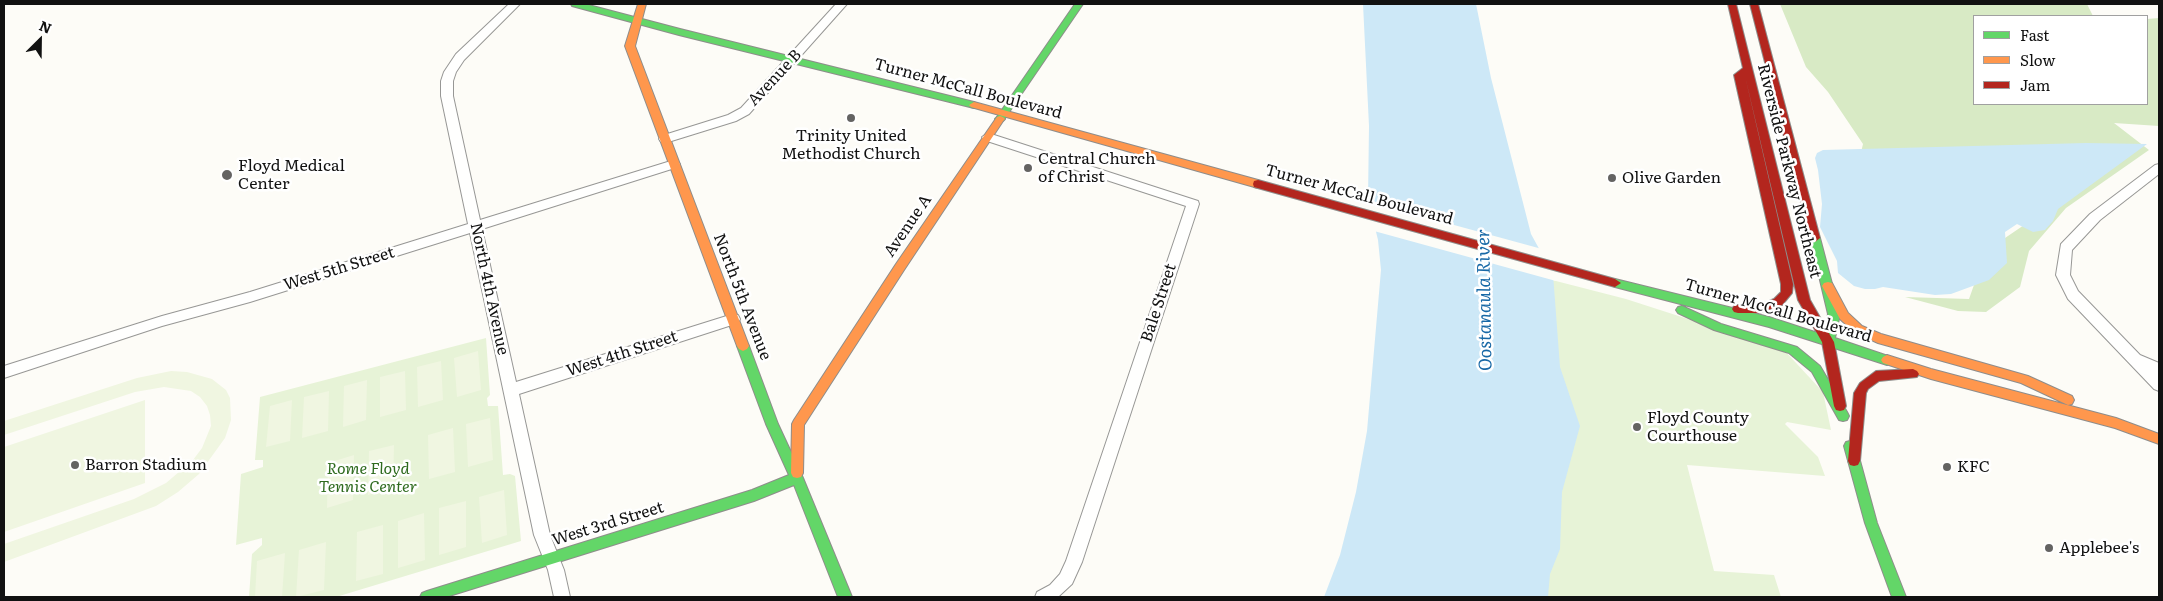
<!DOCTYPE html>
<html>
<head>
<meta charset="utf-8">
<style>
	body { margin:0 }
	#map { position:relative; width:2163px; height:601px; overflow:hidden; background:#fdfcf7; font-family:Literata,serif }
	canvas { display:block }
	.frame { position:absolute; inset:0; border:5px solid #111; pointer-events:none }
	.legend { position:absolute; left:1973px; top:15px; width:175px; height:90px; box-sizing:border-box; background:#fff; border:1px solid #a0a0a0; margin:0; padding:6px 9px; list-style:none; font-size:15px; color:#111 }
	.legend li { display:flex; align-items:center; gap:10px; height:25px }
	.legend b { width:25px; border:1px solid #a0a0a0 }
	.north { position:absolute; left:15px; top:15px; width:50px; height:50px; -webkit-text-stroke:4px #fff; paint-order:stroke; rotate:23deg; font-size:14px; font-weight:700; line-height:20px; text-align:center; color:#111 }
	.north::after { content:''; display:block; margin:auto; width:18px; height:22px; background:#111; clip-path:polygon(50% 0,100% 100%,50% 72%,0 100%) }
</style>
</head>
<body>
<div id="map">
<canvas width="2163" height="601"></canvas>
<div class="frame"></div>
<ul class="legend">
<li><b style="height:6px;background:#63d668"></b>Fast</li>
<li><b style="height:6px;background:#ff974d"></b>Slow</li>
<li><b style="height:6px;background:#b3261e"></b>Jam</li>
</ul>
<div class="north">N</div>
</div>
<script>
const ctx = document.querySelector('canvas').getContext('2d');
ctx.lineJoin = 'round';
function fillPath(path, color) {
  ctx.fillStyle = color;
  ctx.fill(path, 'evenodd');
}
function toPath(rows) {
  const path = new Path2D();
  for (const r of rows) {
    path.moveTo(r[0], r[1]);
    for (let i = 2; i < r.length; i += 2) path.lineTo(r[i], r[i + 1]);
  }
  return path;
}
function trace(path, color, width, dash) {
  ctx.strokeStyle = color;
  ctx.lineWidth = width;
  ctx.lineCap = dash ? 'butt' : 'round';
  ctx.setLineDash(dash || []);
  ctx.stroke(path);
}
function write(font, color, halo, rows, align = 'center') {
  ctx.font = font + ' Literata,serif';
  ctx.lineWidth = 5;
  ctx.setLineDash([]);
  ctx.textBaseline = 'middle';
  ctx.strokeStyle = halo;
  ctx.fillStyle = color;
  for (const [text, x, y, turn = 0] of rows) {
    ctx.save();
    ctx.translate(x, y);
    ctx.rotate((+turn || 0) * Math.PI / 180);
    ctx.textAlign = isNaN(turn) ? turn : align;
    if (halo) ctx.strokeText(text, 0, 0);
    ctx.fillText(text, 0, 0);
    ctx.restore();
  }
}
fillPath(toPath([
	[1482,262,1626,299,1784,350,1823,392,1831,430,1787,422,1785,424,1818,457,1825,476,1687,465,1714,571,1774,575,1781,597,1469,597],
	[486,338,490,395,487,398,488,406,498,406,503,475,510,474,515,476,521,541,336,597,249,597,252,554,262,545,262,538,236,545,241,474,263,467,263,460,255,460,260,397]
]), '#e7f3d7');
fillPath(toPath([
	[1780,4,2087,4,2093,16,1974,16,1974,104,2147,104,2147,19,2159,18,2159,126,2114,123,2149,150,2066,208,2029,251,2020,287,1986,312,1958,311,1905,297,1969,299,1986,251,2027,223,1858,165,1863,144,1828,92,1806,67]
]), '#d8eac5');
fillPath(toPath([
	[478,351,481,390,457,397,454,358],
	[441,361,443,400,418,407,417,367],
	[171,371,187,372,212,379,226,390,230,398,231,420,225,438,199,474,178,492,156,506,4,562,4,544,134,499,166,483,193,460,202,448,211,426,210,415,207,406,200,397,191,391,164,387,135,392,4,435,4,421,137,378],
	[405,371,406,410,380,417,380,377],
	[367,380,366,420,343,427,344,386],
	[329,391,328,431,302,438,304,397],
	[145,400,145,483,4,532,4,447],
	[292,400,290,441,266,447,270,406],
	[490,418,493,460,468,467,466,424],
	[453,428,455,472,429,479,428,435],
	[394,445,393,488,368,495,369,451],
	[354,455,353,500,327,508,328,463],
	[504,490,507,535,482,543,479,497],
	[466,501,466,547,439,555,439,508],
	[424,513,425,560,398,568,398,521],
	[383,525,383,574,356,581,357,532],
	[326,542,324,590,296,597,299,550],
	[285,553,282,597,255,597,257,561]
]), '#f0f6e1');
fillPath(toPath([
	[1363,4,1476,4,1491,78,1531,234,1553,274,1560,367,1580,426,1562,492,1560,549,1550,574,1548,597,1324,597,1340,555,1356,492,1367,431,1381,270,1378,240,1368,199,1369,126],
	[2086,143,2147,144,2058,209,2053,221,2045,230,2033,232,2017,224,2005,232,2007,263,1989,280,1951,294,1935,295,1883,287,1875,289,1865,289,1854,286,1838,273,1837,261,1820,227,1822,204,1818,170,1815,158,1817,153,1823,150]
]), '#cde8f7');
fillPath(toPath([
	[1366,201,1542,249,1555,273,1556,281,1374,231]
]), '#fdfcf7');
const street = toPath([
	[509,4,520,4,464,60,456,72,453,81,453,96,480,220,674,160,680,164,678,167,482,229,516,382,733,314,738,315,740,319,738,323,519,394,550,535,564,570,570,597,554,597,548,570,534,535,470,233,250,302,162,326,4,378,4,366,162,316,250,292,468,224,441,96,441,81,444,72,456,54,509,4],
	[836,4,847,4,749,114,736,121,665,143,661,142,659,139,661,136,728,115,741,108,836,4],
	[988,133,1198,201,1199,204,1082,562,1072,584,1058,597,1035,597,1037,592,1050,585,1060,574,1066,561,1186,206,984,140,982,137,988,133],
	[2159,164,2159,174,2100,220,2072,250,2070,275,2078,291,2140,355,2159,363,2159,391,2154,389,2068,299,2056,275,2061,244,2090,214,2155,165,2159,164]
]);
const fast = toPath([
	[571,4,585,4,680,29,974,102,979,105,974,108,679,35,572,6,571,4],
	[1075,4,1083,4,1003,121,997,121,995,119,997,117,1075,4],
	[1815,234,1820,238,1840,314,1835,338,1891,357,1893,360,1891,363,1887,365,1769,327,1615,287,1609,283,1615,279,1769,317,1824,335,1828,314,1810,238,1815,234],
	[1682,306,1721,324,1797,347,1820,366,1847,412,1849,416,1847,420,1843,421,1839,420,1812,372,1789,353,1714,330,1678,313,1676,310,1678,307,1682,306],
	[743,341,747,343,749,346,778,424,803,478,852,597,838,597,794,485,754,501,446,597,420,597,422,593,427,591,752,490,789,475,766,424,737,346,739,343,743,341],
	[1850,441,1854,442,1856,446,1877,523,1906,597,1892,597,1865,523,1844,446,1846,442,1850,441]
]);
const slow = toPath([
	[638,4,646,4,635,46,749,346,747,349,743,351,739,349,737,346,625,46,638,4],
	[974,102,1258,180,1263,184,1258,188,971,107,969,105,974,102],
	[1000,116,1003,117,1005,119,1003,121,904,270,804,425,803,473,801,477,797,478,793,477,791,473,792,424,794,420,896,264,997,117,1000,116],
	[1828,282,1832,283,1848,313,1862,326,1881,334,2028,376,2072,396,2074,400,2072,404,2068,405,2021,383,1878,343,1854,332,1840,319,1822,286,1824,283,1828,282],
	[1887,355,1931,369,2116,418,2159,434,2159,444,2115,428,1931,379,1883,363,1881,360,1883,357,1887,355]
]);
const jam = toPath([
	[1728,4,1736,4,1810,300,1834,342,1846,406,1844,410,1840,411,1836,410,1834,406,1822,342,1798,300,1745,76,1793,284,1792,293,1782,305,1759,313,1738,313,1734,312,1732,309,1734,306,1738,305,1759,305,1774,299,1781,292,1781,284,1734,75,1743,68,1728,4],
	[1750,4,1758,4,1820,238,1815,242,1810,238,1750,4],
	[1258,180,1615,279,1621,283,1615,287,1254,187,1253,184,1254,181,1258,180],
	[1913,369,1917,371,1919,374,1917,377,1879,381,1868,389,1866,393,1860,461,1858,465,1854,466,1850,465,1848,461,1854,393,1860,383,1876,371,1913,369]
]);
trace(street, '#979795', 2);
trace(fast, '#8e8d8b', 2);
trace(slow, '#8e8d8b', 2);
trace(jam, '#8e8d8b', 2);
fillPath(street, '#fffffe');
fillPath(fast, '#63d668');
fillPath(slow, '#ff974d');
fillPath(jam, '#b3261e');
for (const [x, y, r, color] of [
	[851,118,5,"#646362"],
	[1028,168,5,"#646362"],
	[227,175,6,"#646362"],
	[1612,178,5,"#646362"],
	[1637,427,5,"#646362"],
	[75,465,5,"#646362"],
	[1947,467,5,"#646362"],
	[2049,548,5,"#646362"]
]) {
  const dot = new Path2D();
  dot.arc(x, y, r, 0, 2 * Math.PI);
  ctx.fillStyle = color;
  ctx.fill(dot);
  trace(dot, '#fff', 2);
}
write('16px', '#111', '#fff', [
	["Avenue B",775,78,-47],
	["Turner McCall Boulevard",968,89,15],
	["Riverside Parkway Northeast",1789,171,76],
	["Turner McCall Boulevard",1359,195,15],
	["Avenue A",908,226,-56],
	["West 5th Street",339,269,-17],
	["North 4th Avenue",489,289,78],
	["North 5th Avenue",742,297,69],
	["Bale Street",1159,303,-72],
	["Turner McCall Boulevard",1778,311,16],
	["West 4th Street",622,354,-18],
	["West 3rd Street",608,524,-17]
]);
write('16px', '#111', '#fff', [
	["Trinity United",851,136,"center"],
	["Methodist Church",851,154,"center"],
	["Central Church",1038,159],
	["of Christ",1038,177],
	["Floyd Medical",238,166],
	["Center",238,184],
	["Olive Garden",1622,178],
	["Floyd County",1647,418],
	["Courthouse",1647,436],
	["Barron Stadium",85,465],
	["KFC",1957,467],
	["Applebee's",2059,548]
], 'left');
write('italic 16px', '#2f6b1f', '#fff', [
	["Rome Floyd",368,469],
	["Tennis Center",368,487]
]);
write('italic 18px', '#1768a6', '#fff', [
	["Oostanaula River",1485,300,-91]
]);
</script>
</body>
</html>
